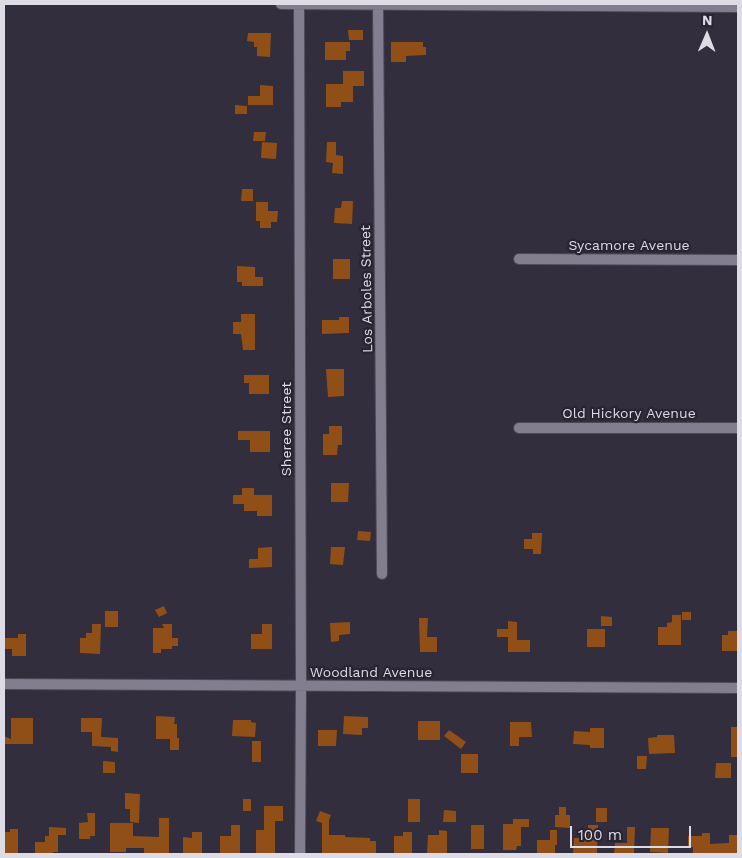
<!DOCTYPE html>
<html>
<head>
<meta charset="utf-8">
<style>
	body { margin:0 }
	#map { position:relative; width:742px; height:858px; overflow:hidden; background:#322e3d; font-family:"Work Sans",sans-serif }
	canvas { display:block }
	.frame { position:absolute; inset:0; border:5px solid #dddbe5; pointer-events:none }
	.north { position:absolute; left:682px; top:10px; width:50px; height:50px; -webkit-text-stroke:4px #282433; paint-order:stroke; rotate:1deg; font-size:14px; font-weight:700; line-height:20px; text-align:center; color:#dddbe5 }
	.north::after { content:''; display:block; margin:auto; width:18px; height:22px; background:#dddbe5; clip-path:polygon(50% 0,100% 100%,50% 72%,0 100%) }
	.scale { position:absolute; left:570px; top:826px; width:121px; height:22px; box-sizing:border-box; border:2px solid #dddbe5; border-top:0; padding-left:6px; font-size:15px; line-height:18px; white-space:nowrap; color:#dddbe5; -webkit-text-stroke:4px #282433; paint-order:stroke }
</style>
</head>
<body>
<div id="map">
<canvas width="742" height="858"></canvas>
<div class="frame"></div>
<div class="north">N</div>
<div class="scale">100 m</div>
</div>
<script>
const ctx = document.querySelector('canvas').getContext('2d');
ctx.lineJoin = 'round';
function fillPath(path, color) {
  ctx.fillStyle = color;
  ctx.fill(path, 'evenodd');
}
function toPath(rows) {
  const path = new Path2D();
  for (const r of rows) {
    path.moveTo(r[0], r[1]);
    for (let i = 2; i < r.length; i += 2) path.lineTo(r[i], r[i + 1]);
  }
  return path;
}
function trace(path, color, width, dash) {
  ctx.strokeStyle = color;
  ctx.lineWidth = width;
  ctx.lineCap = dash ? 'butt' : 'round';
  ctx.setLineDash(dash || []);
  ctx.stroke(path);
}
function write(font, color, halo, rows, align = 'center') {
  ctx.font = font + ' "Work Sans",sans-serif';
  ctx.lineWidth = 4.5;
  ctx.setLineDash([]);
  ctx.textBaseline = 'middle';
  ctx.strokeStyle = halo;
  ctx.fillStyle = color;
  for (const [text, x, y, turn = 0] of rows) {
    ctx.save();
    ctx.translate(x, y);
    ctx.rotate((+turn || 0) * Math.PI / 180);
    ctx.textAlign = isNaN(turn) ? turn : align;
    if (halo) ctx.strokeText(text, 0, 0);
    ctx.fillText(text, 0, 0);
    ctx.restore();
  }
}
fillPath(toPath([
	[348,30,363,30,363,40,349,40],
	[248,33,271,33,270,57,257,56,257,47,254,47,254,42,247,41],
	[325,42,350,42,350,51,346,51,346,60,325,60],
	[391,42,423,42,423,47,426,47,426,55,406,56,406,62,391,62],
	[343,71,364,71,364,86,353,86,353,102,341,102,341,107,326,107,326,84,343,84],
	[260,85,273,86,273,105,248,105,248,96,260,96],
	[235,105,247,106,247,114,235,114],
	[254,132,266,132,265,141,253,141],
	[262,142,277,143,276,159,261,158],
	[327,142,336,142,336,155,343,156,343,174,332,173,333,163,326,162],
	[242,189,253,189,253,201,241,201],
	[342,201,353,201,352,224,334,223,335,208,341,208],
	[256,202,268,202,268,211,278,211,277,222,271,222,271,228,260,228,260,221,256,221],
	[333,259,350,259,350,279,333,279],
	[237,266,255,267,255,277,263,277,263,286,242,286,242,282,237,282],
	[364,299,371,300,371,309,363,309],
	[241,314,255,314,255,350,243,350,241,334,233,334,233,322,241,322],
	[339,317,349,317,349,333,322,334,322,320,339,320],
	[326,369,344,369,344,396,328,397],
	[244,375,269,375,269,394,249,394,249,383,244,383],
	[329,426,342,426,342,445,338,445,337,455,323,455,323,434,329,434],
	[238,431,270,431,270,452,250,452,250,440,238,440],
	[331,483,349,483,348,502,331,502],
	[242,488,254,488,254,495,272,495,272,516,257,516,257,511,244,511,244,504,233,504,233,495,242,495],
	[358,531,371,532,370,541,357,540],
	[532,533,542,533,541,554,533,554,533,549,524,549,524,539,532,539],
	[272,547,272,567,249,568,249,559,258,559,258,548],
	[331,547,345,547,343,565,330,564],
	[164,606,167,613,159,617,155,610],
	[105,611,118,611,118,627,105,627],
	[682,612,691,612,691,620,682,620],
	[672,615,681,615,681,645,658,645,658,627,667,627,667,623,672,622],
	[601,616,612,617,612,626,601,626],
	[419,618,428,618,427,637,437,637,437,652,420,652],
	[508,621,517,622,517,640,530,640,530,652,508,652,508,637,497,637,497,629,508,629],
	[350,622,350,634,339,635,339,641,331,642,330,623],
	[92,624,101,624,100,654,80,653,80,638,86,638,86,633,92,633],
	[162,624,172,624,172,638,178,638,178,646,172,646,172,649,161,649,161,653,153,653,153,628,164,628],
	[262,624,272,624,272,649,251,649,251,634,262,634],
	[587,629,605,629,605,647,587,647],
	[728,631,738,631,738,651,722,651,722,635,728,635],
	[18,634,26,634,26,656,12,656,12,649,4,649,4,638,18,638],
	[156,716,175,717,174,724,177,724,177,738,179,738,179,750,170,750,170,739,156,739],
	[344,716,368,717,368,728,362,728,362,735,343,734],
	[11,718,33,718,33,744,4,744,4,736,11,739],
	[81,718,102,718,101,737,118,738,118,752,111,751,111,747,92,746,92,732,81,732],
	[233,720,251,720,251,722,256,723,255,737,232,736],
	[418,721,440,721,440,740,418,740],
	[510,722,531,722,532,737,519,737,519,746,510,746],
	[731,727,738,727,738,757,731,757],
	[590,728,604,728,604,748,590,748,590,745,573,744,574,731,590,732],
	[318,730,337,730,336,746,318,746],
	[449,730,466,742,461,749,444,736],
	[657,735,674,735,675,753,649,754,648,738,657,737],
	[252,741,261,741,261,762,252,762],
	[461,754,478,754,478,773,461,773],
	[637,756,647,756,646,769,637,769],
	[103,761,115,762,115,773,103,773],
	[716,763,731,763,731,778,715,778],
	[125,793,140,794,139,823,130,822,130,809,125,809],
	[243,799,251,799,251,811,243,811],
	[408,799,420,799,420,822,408,822],
	[264,806,283,806,283,821,275,821,275,854,256,854,256,830,264,830],
	[559,807,566,807,566,815,570,815,570,828,555,827,555,815,559,815],
	[596,808,607,808,607,822,596,822],
	[444,810,456,811,456,822,443,822],
	[320,811,331,815,329,820,329,835,345,835,345,837,370,838,370,841,376,841,376,854,322,854,322,823,316,821],
	[87,813,95,813,95,836,90,836,90,839,79,839,79,823,88,822],
	[159,818,169,818,169,854,144,854,144,848,126,848,126,852,110,852,110,823,133,823,133,836,159,837],
	[513,819,529,819,529,827,521,827,521,846,517,846,516,850,503,850,503,824,513,824],
	[231,825,240,825,240,854,220,854,220,836,231,836],
	[471,825,484,825,484,849,471,849],
	[588,825,598,825,597,853,573,854,574,838,588,838],
	[49,827,66,828,66,835,58,835,58,852,53,852,53,854,35,854,35,842,45,842,45,836,49,836],
	[627,827,635,827,634,854,614,854,615,843,627,843],
	[651,828,669,828,668,853,650,852],
	[10,829,18,829,18,854,4,854,4,832,10,832],
	[439,830,447,831,447,854,427,854,428,835,439,835],
	[550,830,557,830,557,845,555,845,555,854,537,854,537,840,550,840],
	[192,832,202,832,202,853,183,854,183,837,192,838],
	[403,832,412,832,412,854,394,854,394,836,403,836],
	[702,833,710,833,710,844,729,843,729,835,738,835,738,854,693,854,693,847,688,847,688,836,702,836]
]), '#914f18');
const minor = toPath([
	[281,4,738,7],
	[299,4,301,687,300,854],
	[378,5,382,574],
	[519,259,738,260],
	[519,428,738,428],
	[4,684,738,688]
]);
trace(minor, '#4d4956', 12);
trace(minor, '#827e90', 10);
write('14px', '#dddbe5', '#282433', [
	["Sycamore Avenue",629,246],
	["Los Arboles Street",367,289,-91],
	["Old Hickory Avenue",629,414],
	["Sheree Street",287,429,-90],
	["Woodland Avenue",371,673]
]);
</script>
</body>
</html>
